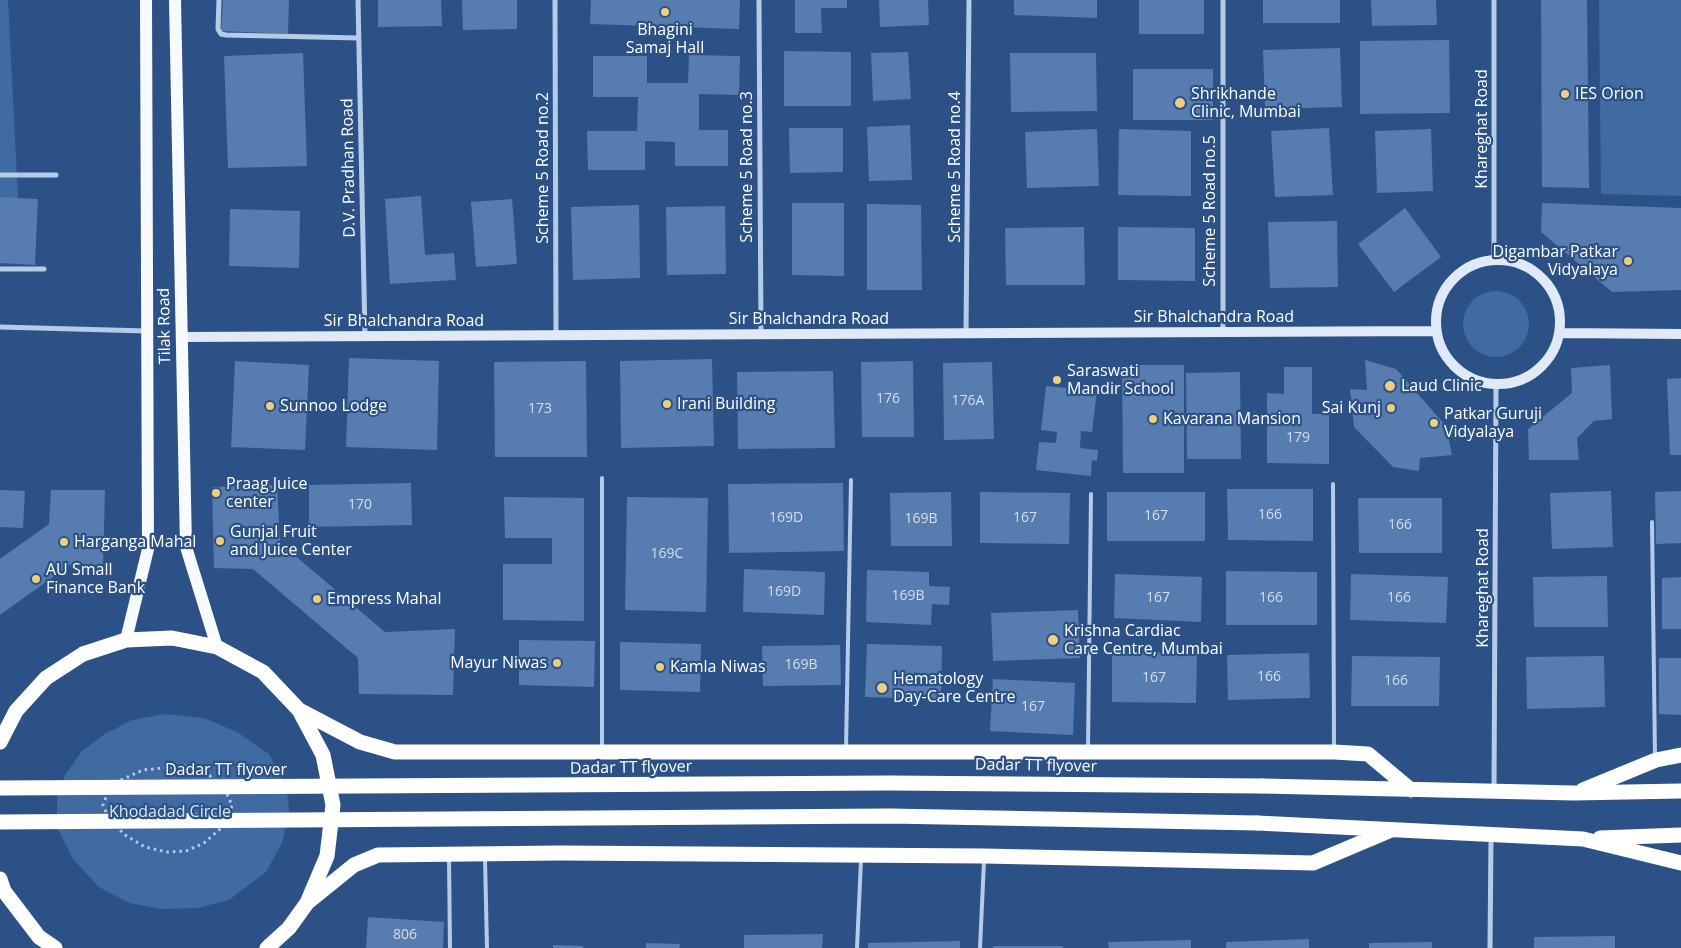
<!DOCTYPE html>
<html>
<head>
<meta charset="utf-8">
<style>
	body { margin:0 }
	canvas { display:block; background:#2b5186 }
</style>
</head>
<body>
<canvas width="1681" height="948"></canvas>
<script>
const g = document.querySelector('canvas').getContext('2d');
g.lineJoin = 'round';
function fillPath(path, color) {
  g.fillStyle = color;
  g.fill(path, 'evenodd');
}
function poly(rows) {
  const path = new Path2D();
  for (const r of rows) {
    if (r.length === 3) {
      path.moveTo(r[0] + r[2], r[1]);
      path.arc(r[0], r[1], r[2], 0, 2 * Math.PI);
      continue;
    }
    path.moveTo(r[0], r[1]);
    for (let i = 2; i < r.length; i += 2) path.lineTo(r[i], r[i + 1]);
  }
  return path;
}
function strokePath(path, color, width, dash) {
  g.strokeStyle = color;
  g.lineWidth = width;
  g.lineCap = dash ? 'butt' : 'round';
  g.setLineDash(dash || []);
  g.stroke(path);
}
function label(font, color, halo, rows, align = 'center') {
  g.font = font + ' "Open Sans",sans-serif';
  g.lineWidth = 4.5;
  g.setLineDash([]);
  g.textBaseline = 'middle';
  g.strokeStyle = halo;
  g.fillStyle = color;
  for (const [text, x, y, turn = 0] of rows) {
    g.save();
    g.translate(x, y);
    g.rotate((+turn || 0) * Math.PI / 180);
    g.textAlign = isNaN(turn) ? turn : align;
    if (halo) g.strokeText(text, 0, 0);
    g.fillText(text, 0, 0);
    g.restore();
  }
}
const green = poly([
	[0,0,8,0,19,217,0,218],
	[1599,0,1681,0,1681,196,1601,194],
	[1496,324,33],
	[165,714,204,718,237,732,269,754,283,781,288,798,289,811,282,843,266,872,229,900,197,908,162,909,129,903,99,887,73,859,57,827,57,798,65,775,82,751,105,734,132,720]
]);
const building = poly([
	[223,0,289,0,288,34,221,31],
	[378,0,441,0,442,26,378,27],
	[462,0,517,0,517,29,463,30],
	[591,0,740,0,739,29,590,24],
	[795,0,847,0,847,8,821,8,822,33,795,33],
	[879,0,928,0,929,25,880,27],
	[1014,0,1097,0,1097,18,1014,15],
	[1139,0,1204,0,1204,34,1139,34],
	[1263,0,1340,0,1340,23,1263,23],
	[1371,0,1436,0,1437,25,1372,26],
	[1541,0,1587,0,1589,188,1542,187],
	[1449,40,1450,113,1360,114,1360,41],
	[1340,48,1342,107,1265,109,1263,50],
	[784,51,851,52,851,106,784,106],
	[908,52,911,99,873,101,871,53],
	[303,53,307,166,228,168,224,56],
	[1010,53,1096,53,1097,111,1011,112],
	[689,55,740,56,739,95,699,94,699,130,728,130,728,166,675,166,675,142,645,141,645,170,588,170,587,131,637,131,638,97,593,97,593,56,647,56,647,83,688,83],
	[1133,69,1213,69,1213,120,1133,120],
	[910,125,912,180,869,181,867,127],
	[789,128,843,128,843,172,790,173],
	[1329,128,1333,195,1275,197,1271,131],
	[1097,129,1099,186,1027,188,1025,132],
	[1119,129,1191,131,1191,196,1118,195],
	[1431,129,1433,191,1377,193,1375,131],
	[421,196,425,255,454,253,456,280,390,284,385,199],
	[0,197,38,199,35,265,0,263],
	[512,199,517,264,476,267,471,202],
	[792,203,844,203,844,276,792,275],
	[1542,203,1681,208,1681,290,1612,292,1541,232],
	[867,204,921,205,922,290,867,290],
	[639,205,640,278,573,280,571,207],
	[725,206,726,274,667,275,666,207],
	[1405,208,1441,257,1394,292,1358,244],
	[230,209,300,211,299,268,229,266],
	[1337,221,1338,287,1270,288,1268,222],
	[1084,227,1085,285,1006,285,1005,228],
	[1118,227,1195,228,1195,281,1118,280],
	[349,358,439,361,437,450,346,447],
	[712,359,714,446,621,448,620,361],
	[1365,360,1396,369,1446,426,1452,455,1420,458,1419,471,1393,467,1354,427,1350,389,1367,390],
	[235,361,309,365,305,450,231,447],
	[586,361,587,457,495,457,494,362],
	[913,361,914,437,862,437,861,362],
	[992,362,994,439,944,440,943,363],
	[1122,365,1184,365,1184,473,1123,473],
	[1610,365,1612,419,1594,421,1577,438,1579,460,1529,460,1528,429,1572,393,1571,368],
	[1284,367,1312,367,1312,414,1329,414,1329,464,1267,463,1267,393,1284,394],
	[833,371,835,448,738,449,737,372],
	[1240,372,1241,459,1187,459,1186,373],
	[1681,378,1681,455,1670,455,1667,379],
	[1046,386,1097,391,1092,432,1081,431,1080,448,1098,450,1097,461,1092,460,1091,476,1036,470,1039,442,1056,443,1057,432,1041,430],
	[411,483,412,525,309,527,309,485],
	[843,483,844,551,729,553,728,484],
	[277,485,280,543,385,632,455,629,453,695,359,694,358,658,253,569,214,568,212,487],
	[1227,489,1313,489,1313,541,1228,540],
	[0,490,25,491,23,528,0,527],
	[51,490,105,490,103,566,71,564,0,615,0,559,49,524],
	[1611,491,1613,547,1552,549,1550,493],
	[1681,491,1681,543,1656,544,1655,492],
	[951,492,952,546,891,546,890,493],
	[980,492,1070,493,1069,544,980,543],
	[1107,492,1205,492,1205,541,1107,541],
	[504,497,584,498,584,621,503,620,503,564,552,564,552,538,505,538],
	[627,497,708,498,706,612,625,610],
	[1358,498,1442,498,1442,553,1359,553],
	[744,569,825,572,824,615,743,612],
	[867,570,929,572,929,586,950,587,949,605,932,604,931,625,866,622],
	[1226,571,1317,572,1317,625,1226,625],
	[1115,574,1202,577,1201,622,1114,618],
	[1351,574,1448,577,1446,623,1350,620],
	[1607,576,1608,627,1534,627,1533,577],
	[1681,577,1681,629,1662,629,1662,578],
	[1078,610,1080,658,993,661,991,613],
	[519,640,595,641,594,687,519,685],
	[620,642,701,644,700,692,620,690],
	[867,644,942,646,941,699,865,697],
	[840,645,841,685,763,686,762,646],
	[1112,652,1197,653,1196,703,1112,702],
	[1309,653,1310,698,1228,700,1227,655],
	[1352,656,1440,657,1439,706,1351,706],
	[1604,656,1605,707,1527,709,1526,657],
	[1659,658,1681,658,1681,715,1659,714],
	[993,679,1075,683,1073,735,990,731],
	[368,917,444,922,443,948,366,948],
	[823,934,822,948,744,948,744,935],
	[1615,936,1615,948,1534,948,1534,937],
	[1309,939,1309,948,1226,948,1226,942],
	[1191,940,1191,948,1109,948,1108,942],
	[960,941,960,948,868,948,868,943],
	[1432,942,1432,948,1369,948,1369,943],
	[646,943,680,944,679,948,646,948],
	[553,945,583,946,583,948,553,948],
	[993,946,1063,946,1063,948,993,948]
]);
const path = poly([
	[185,766,210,776,225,790,232,805,229,817,219,830,204,843,186,851,167,852,145,847,125,835,109,819,103,805,108,792,121,780,143,770,185,766]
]);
const lane = poly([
	[1333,484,1334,747],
	[1652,522,1655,757],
	[846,749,851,480],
	[1088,749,1091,494],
	[602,750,602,478],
	[449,858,450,948],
	[485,858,487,948],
	[857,948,861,860],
	[980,948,984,861]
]);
const street = poly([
	[219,0,218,29,221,34,226,35,358,38],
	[358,0,365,336],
	[555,0,556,335],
	[759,0,761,334],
	[1494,0,1494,259],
	[0,175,56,175],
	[0,269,44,269],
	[0,327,147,331],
	[1223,332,1223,0],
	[966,333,969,0],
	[1494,789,1496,385],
	[1490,948,1491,836]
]);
const secondary = poly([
	[1498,322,62],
	[1560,333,1681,334],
	[182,337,1436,331]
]);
const primary = poly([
	[175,0,186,547,217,647],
	[126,640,148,549,146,0]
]);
const highway = poly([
	[299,710,360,742,395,752,1334,752,1368,754,1411,790],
	[0,742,16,711,46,678,83,654,126,640,172,638,217,647,263,672,299,710,323,755,333,805,327,856,307,903,289,928,267,948],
	[1262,786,1574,793,1681,791],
	[1583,790,1656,760,1681,755],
	[1257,823,1583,839,1681,863],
	[1600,838,1681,835],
	[0,879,4,891,39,937,55,948],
	[307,903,354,865,378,855,560,853,984,856,1313,863,1391,830]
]);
const highwayBridge = poly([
	[0,788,890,783,1262,786],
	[0,822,890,816,1257,823]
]);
const markers = [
	[665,12,5,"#edcf7e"],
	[1565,94,5,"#edcf7e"],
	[1180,103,6,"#edcf7e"],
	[1628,261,5,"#edcf7e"],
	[1057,380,5,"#edcf7e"],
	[1390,386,6,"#edcf7e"],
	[667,404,5,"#edcf7e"],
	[270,406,5,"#edcf7e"],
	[1391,408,5,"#edcf7e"],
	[1153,419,5,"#edcf7e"],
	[1434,423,5,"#edcf7e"],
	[216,493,5,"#edcf7e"],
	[220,541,5,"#edcf7e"],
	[64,542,5,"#edcf7e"],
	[36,579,5,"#edcf7e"],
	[317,599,5,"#edcf7e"],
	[1053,640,6,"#edcf7e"],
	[557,663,5,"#edcf7e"],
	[660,667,5,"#edcf7e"],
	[882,688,6,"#edcf7e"]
];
const numberNames = [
	["176",888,399],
	["176A",968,401],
	["173",540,409],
	["179",1298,438],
	["170",360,505],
	["166",1270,515],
	["167",1156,516],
	["169D",786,518],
	["167",1025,518],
	["169B",921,519],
	["166",1400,525],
	["169C",667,554],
	["169D",784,592],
	["169B",908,596],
	["167",1158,598],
	["166",1271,598],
	["166",1399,598],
	["169B",801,665],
	["166",1269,677],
	["167",1154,678],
	["166",1396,681],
	["167",1033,707],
	["806",405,935]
];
const poiNames = [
	["Bhagini",665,30,"center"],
	["Samaj Hall",665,48,"center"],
	["Shrikhande",1191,94],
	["Clinic, Mumbai",1191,112],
	["IES Orion",1575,94],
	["Digambar Patkar",1618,252,"right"],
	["Vidyalaya",1618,270,"right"],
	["Saraswati",1067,371],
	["Mandir School",1067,389],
	["Laud Clinic",1401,386],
	["Irani Building",677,404],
	["Sunnoo Lodge",280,406],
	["Sai Kunj",1381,408,"right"],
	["Patkar Guruji",1444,414],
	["Vidyalaya",1444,432],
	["Kavarana Mansion",1163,419],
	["Praag Juice",226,484],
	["center",226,502],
	["Gunjal Fruit",230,532],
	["and Juice Center",230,550],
	["Harganga Mahal",74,542],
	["AU Small",46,570],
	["Finance Bank",46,588],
	["Empress Mahal",327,599],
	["Krishna Cardiac",1064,631],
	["Care Centre, Mumbai",1064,649],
	["Mayur Niwas",547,663,"right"],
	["Kamla Niwas",670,667],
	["Hematology",893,679],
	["Day-Care Centre",893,697]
];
const streetNames = [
	["Khareghat Road",1482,129,-90],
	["Scheme 5 Road no.3",747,167,-90],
	["Scheme 5 Road no.4",955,167,-90],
	["D.V. Pradhan Road",349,168,-91],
	["Scheme 5 Road no.2",543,168,-90],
	["Scheme 5 Road no.5",1210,211,-90],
	["Sir Bhalchandra Road",1214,317],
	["Sir Bhalchandra Road",809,319],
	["Sir Bhalchandra Road",404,321],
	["Tilak Road",165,326,-91],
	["Khareghat Road",1483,588,-90],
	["Dadar TT flyover",1036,766,1],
	["Dadar TT flyover",631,768,-1],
	["Dadar TT flyover",226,770]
];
const parkNames = [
	["Khodadad Circle",170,812]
];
fillPath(green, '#406aa2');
fillPath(building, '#577caf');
strokePath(path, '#b6cbe7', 3, [2.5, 4]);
strokePath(lane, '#b6cbe7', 4);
strokePath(street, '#b6cbe7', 5);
strokePath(secondary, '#dfe9f7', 10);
strokePath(primary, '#f7fafe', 12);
strokePath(highway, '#fff', 15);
strokePath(highwayBridge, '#fff', 15);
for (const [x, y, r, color] of markers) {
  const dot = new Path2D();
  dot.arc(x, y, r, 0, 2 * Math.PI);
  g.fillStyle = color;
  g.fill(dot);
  strokePath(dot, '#2b5186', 2);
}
label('14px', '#d5deeb', null, numberNames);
label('16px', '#fff', '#2b5186', poiNames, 'left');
label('16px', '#fff', '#2b5186', streetNames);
label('16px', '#d9e6f6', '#2b5186', parkNames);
</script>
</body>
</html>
